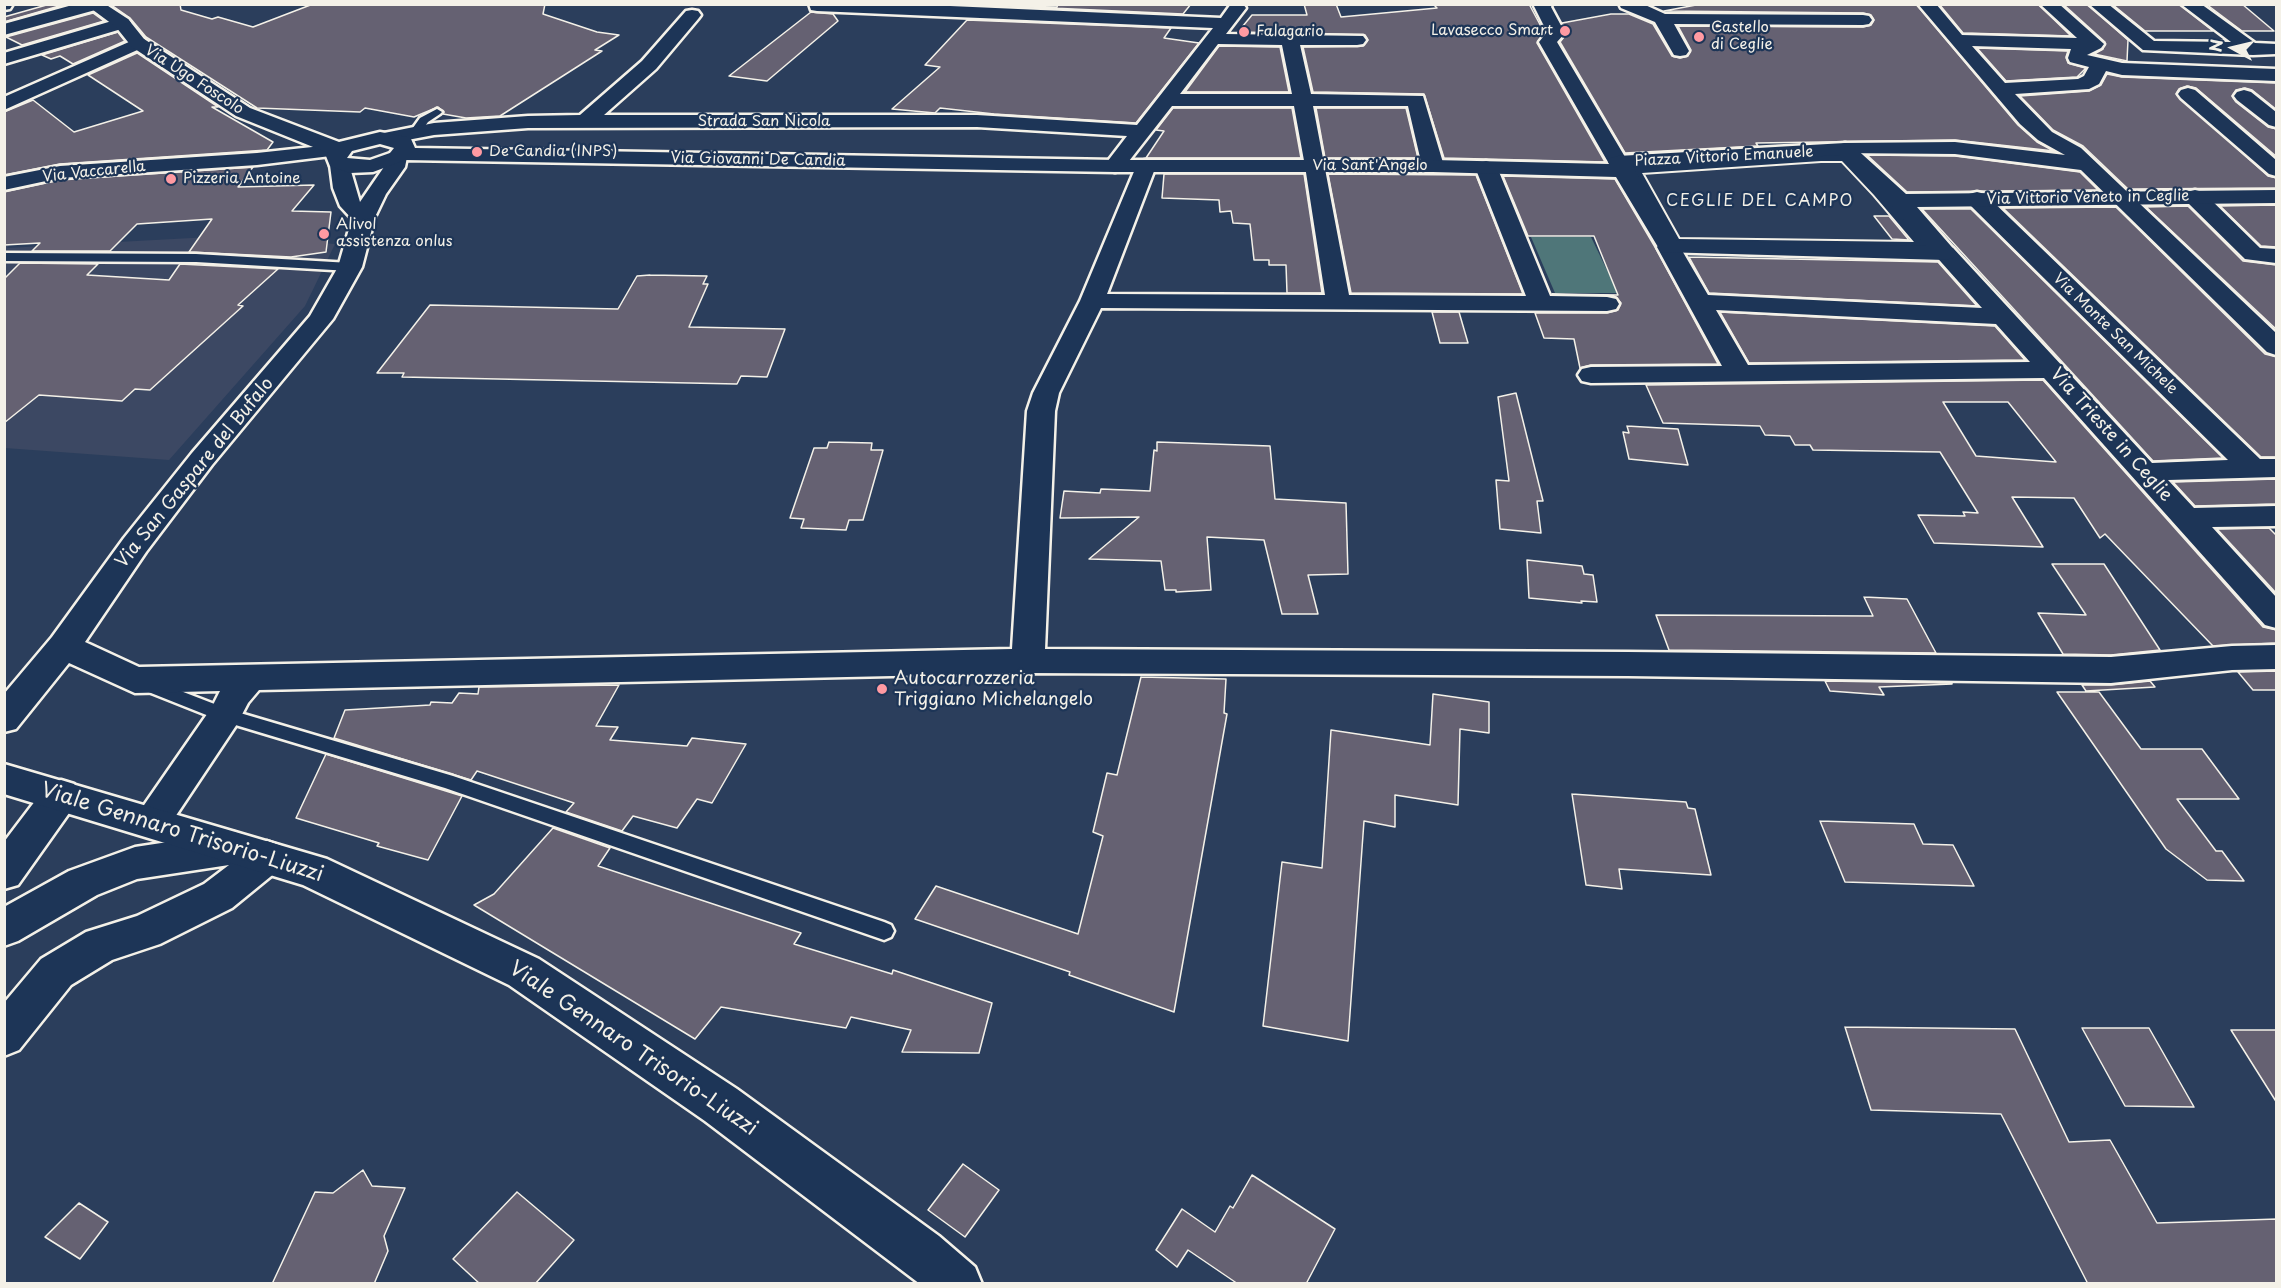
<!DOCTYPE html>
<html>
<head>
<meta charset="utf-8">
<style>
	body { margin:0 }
	#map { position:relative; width:2281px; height:1288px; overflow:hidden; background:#2b3e5c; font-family:"Playpen Sans",sans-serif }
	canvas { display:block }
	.frame { position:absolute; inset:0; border:6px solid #f4f1e8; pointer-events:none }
	.north { position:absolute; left:2203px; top:18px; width:60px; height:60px; -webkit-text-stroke:4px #1d3557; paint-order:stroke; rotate:278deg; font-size:16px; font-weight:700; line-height:24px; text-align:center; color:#f4f1e8 }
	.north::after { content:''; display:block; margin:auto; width:21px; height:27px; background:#f4f1e8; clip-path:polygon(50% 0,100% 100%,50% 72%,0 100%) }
</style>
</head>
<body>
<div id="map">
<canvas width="2281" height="1288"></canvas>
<div class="frame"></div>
<div class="north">N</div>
</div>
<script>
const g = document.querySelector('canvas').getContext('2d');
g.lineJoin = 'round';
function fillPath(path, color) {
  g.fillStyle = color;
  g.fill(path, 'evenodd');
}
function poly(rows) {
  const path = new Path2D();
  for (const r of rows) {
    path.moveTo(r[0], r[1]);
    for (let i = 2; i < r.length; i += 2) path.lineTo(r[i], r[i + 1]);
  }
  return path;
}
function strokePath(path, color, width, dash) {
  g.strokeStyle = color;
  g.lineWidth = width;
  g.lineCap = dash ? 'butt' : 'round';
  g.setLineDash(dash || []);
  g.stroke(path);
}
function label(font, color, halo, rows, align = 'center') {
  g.font = font + ' "Playpen Sans",sans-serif';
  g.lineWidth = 4.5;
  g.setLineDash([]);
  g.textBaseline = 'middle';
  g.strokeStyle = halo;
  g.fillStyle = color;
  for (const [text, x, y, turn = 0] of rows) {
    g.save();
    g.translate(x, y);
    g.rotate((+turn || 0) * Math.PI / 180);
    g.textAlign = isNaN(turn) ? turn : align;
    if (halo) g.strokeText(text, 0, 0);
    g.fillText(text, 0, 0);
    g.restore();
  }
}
const built = poly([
	[20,233,7,248,229,236,335,244,305,306,169,460,5,448,5,234]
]);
const green = poly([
	[1531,237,1591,237,1618,293,1555,293]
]);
const building = poly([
	[50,4,66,4,4,22,4,17,50,4],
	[110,4,180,4,181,10,212,19,218,17,253,27,313,4,545,4,543,14,597,32,619,35,595,50,602,51,500,116,466,118,443,114,444,112,438,107,414,117,365,108,360,112,257,108,146,37,130,18,110,4],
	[1058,4,1191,4,1183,14,1007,6,1057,7,1058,4],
	[1304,4,1336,4,1341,17,1437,8,1433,4,1529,4,1544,32,1537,43,1605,162,1444,158,1424,94,1313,92,1303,47,1363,46,1368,40,1365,35,1238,32,1252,15,1307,15,1304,4],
	[1857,4,1916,4,2018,125,2037,142,2054,151,1955,140,1756,143,1758,146,1625,153,1560,42,1567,33,1562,23,1611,14,1629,14,1653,24,1672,56,1680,58,1688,56,1691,50,1678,26,1863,27,1871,25,1874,20,1871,15,1863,13,1664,11,1696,5,1857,4],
	[1939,4,2038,4,2071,36,1963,33,1939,4],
	[2063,4,2087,4,2128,40,2127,61,2094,54,2103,49,2105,42,2063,4],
	[2112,4,2179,4,2213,31,2145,31,2112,4],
	[2206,4,2242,4,2274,31,2242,31,2206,4],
	[811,12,833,14,838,21,767,81,729,76,811,12],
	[93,13,104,21,22,45,6,37,93,13],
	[967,20,1171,28,1164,38,1199,43,1136,123,994,114,940,108,935,113,892,109,940,67,925,65,967,20],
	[118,32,125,41,73,64,60,56,51,59,42,55,118,32],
	[1219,46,1280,47,1289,92,1185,92,1219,46],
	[1977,48,2068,51,2066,57,2068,63,2086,68,2077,77,2006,81,1977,48],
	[137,53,218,107,212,107,273,142,267,150,60,164,4,175,4,112,33,100,74,132,143,111,88,75,137,53],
	[2107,74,2122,77,2277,83,2277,110,2252,90,2245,88,2236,90,2232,96,2236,102,2268,127,2277,129,2277,157,2196,88,2187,86,2179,89,2176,94,2268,176,2277,178,2277,188,2128,189,2083,146,2053,130,2020,96,2089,91,2101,85,2107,74],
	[1173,108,1292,108,1301,158,1146,158,1164,131,1156,130,1173,108],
	[1316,108,1406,108,1418,158,1325,158,1316,108],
	[1867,155,1955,156,2080,172,2098,190,1907,192,1867,155],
	[253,167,238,187,314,185,292,211,331,212,326,252,291,257,189,252,212,219,137,224,110,251,32,251,40,243,4,245,4,192,60,180,253,167],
	[1164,174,1304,174,1322,293,1287,293,1286,265,1269,265,1269,260,1254,260,1250,224,1233,223,1231,211,1220,212,1219,200,1162,198,1164,174],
	[1328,174,1476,175,1523,294,1351,293,1328,174],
	[1503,176,1615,179,1655,247,1718,364,1591,365,1580,368,1574,339,1544,338,1535,313,1607,313,1618,310,1621,303,1616,297,1607,295,1552,294,1618,295,1594,236,1528,236,1503,176],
	[2276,205,2277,247,2261,246,2220,206,2276,205],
	[2188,206,2243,261,2277,265,2277,330,2146,207,2188,206],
	[2116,207,2265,354,2277,357,2277,457,2261,457,2003,208,2116,207],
	[1922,209,1971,209,2223,458,2153,461,1922,209],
	[1874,216,1889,216,1909,240,1892,239,1874,216],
	[1689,257,1938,262,1977,306,1709,293,1689,257],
	[20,263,98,264,87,275,169,280,180,264,278,269,238,305,243,306,150,390,135,389,122,401,39,395,4,423,4,279,20,263],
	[650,275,707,276,703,284,708,284,689,327,785,329,767,377,741,376,737,384,402,377,404,373,377,373,430,305,618,309,637,276,650,275],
	[1432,312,1459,312,1468,343,1440,343,1432,312],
	[1720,312,1995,326,2025,360,1749,363,1720,312],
	[2043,380,2263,627,2277,630,2277,643,2213,646,2105,534,2100,538,2074,498,2012,497,2043,547,1934,543,1918,515,1965,516,1963,512,1978,513,1940,452,1813,450,1810,445,1795,445,1790,436,1765,435,1760,426,1663,423,1646,385,2043,380],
	[1943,402,2008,402,2056,462,1976,456,1943,402],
	[1516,393,1543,501,1537,501,1541,533,1500,529,1496,480,1509,481,1498,397,1516,393],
	[1627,426,1678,429,1688,465,1629,459,1623,432,1629,433,1627,426],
	[829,442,872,443,871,450,883,450,863,520,849,520,846,530,801,528,804,519,790,518,814,448,827,448,829,442],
	[1157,442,1270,446,1275,499,1346,503,1348,574,1308,575,1318,614,1282,614,1264,540,1207,537,1211,590,1176,592,1176,590,1165,590,1161,561,1089,559,1139,517,1060,518,1064,491,1100,493,1101,489,1150,491,1154,450,1157,451,1157,442],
	[2276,479,2277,504,2195,506,2173,482,2276,479],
	[2269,528,2277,536,2277,594,2217,529,2269,528],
	[1527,560,1582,566,1584,574,1593,575,1597,602,1581,601,1582,603,1529,598,1527,560],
	[2052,564,2104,564,2160,650,2111,655,2063,654,2038,613,2086,615,2052,564],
	[1864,597,1907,599,1936,653,1669,650,1656,615,1873,616,1864,597],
	[2277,671,2277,690,2253,690,2238,672,2277,671],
	[1141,677,1226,679,1224,713,1227,714,1174,1012,1069,975,1070,972,915,919,936,886,1078,934,1103,836,1093,832,1107,773,1117,775,1141,677],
	[1825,681,1952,683,1952,684,1879,687,1884,695,1830,691,1825,681],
	[2150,681,2155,687,2086,691,2082,685,2111,685,2150,681],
	[619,685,596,726,618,727,610,740,687,746,692,738,746,744,712,803,697,799,677,828,633,816,622,831,566,812,574,803,477,771,471,780,334,738,345,710,430,705,431,702,452,703,459,693,478,694,479,687,619,685],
	[2057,692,2099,692,2141,749,2202,749,2239,799,2177,799,2216,851,2222,851,2244,881,2207,880,2166,849,2057,692],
	[1433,694,1489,702,1489,733,1460,729,1458,805,1395,795,1395,827,1364,821,1348,1041,1263,1026,1282,862,1322,868,1331,730,1430,745,1433,694],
	[326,754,462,796,428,860,377,846,379,843,296,818,326,754],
	[1572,794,1686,802,1688,808,1695,809,1711,875,1619,869,1622,889,1586,885,1572,794],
	[1820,821,1914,824,1923,844,1953,845,1974,886,1845,882,1820,821],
	[553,828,610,848,598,866,801,933,794,944,892,974,893,970,992,1003,979,1053,902,1052,911,1030,851,1017,846,1028,721,1007,695,1039,474,905,494,894,553,828],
	[1845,1027,2015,1029,2069,1142,2110,1140,2157,1223,2277,1219,2277,1284,2088,1284,2001,1114,1871,1110,1845,1027],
	[2082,1028,2149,1028,2194,1107,2125,1106,2082,1028],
	[2231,1030,2277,1030,2277,1103,2231,1030],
	[963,1164,999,1190,965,1237,928,1210,963,1164],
	[363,1170,372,1186,405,1188,384,1236,388,1251,374,1284,272,1284,315,1192,333,1193,363,1170],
	[1252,1175,1335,1229,1306,1284,1238,1284,1188,1250,1177,1267,1156,1250,1182,1209,1215,1232,1230,1206,1233,1208,1252,1175],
	[517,1192,574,1240,535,1284,480,1284,453,1259,517,1192],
	[79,1203,108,1222,80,1259,45,1237,79,1203]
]);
const service = poly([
	[437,109,442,112,440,114,428,122,419,134,411,134,410,132,420,118,437,109],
	[4,253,196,254,350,263,356,267,350,271,196,262,4,261,4,253],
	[147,678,230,710,453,776,884,922,891,925,894,931,891,937,884,940,445,788,219,720,141,689,139,684,141,679,147,678]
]);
const pedestrian = poly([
	[1821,151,1852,153,1886,187,1934,244,1937,248,1934,252,1667,248,1623,169,1631,164,1821,151],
	[1821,161,1842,161,1874,195,1914,242,1679,239,1642,173,1821,161]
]);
const minor = poly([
	[4,4,13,4,10,9,4,10,4,4],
	[76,4,102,5,99,9,4,35,4,24,76,4],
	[809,4,905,4,1221,18,1231,4,1243,4,1246,8,1226,34,1363,36,1366,40,1363,44,1357,45,1300,45,1311,94,1423,96,1444,166,1440,170,1433,172,1426,170,1422,166,1408,106,1313,106,1349,295,1526,296,1475,167,1479,163,1486,161,1493,163,1497,167,1550,296,1607,297,1616,299,1619,304,1616,309,1607,311,1101,308,1059,393,1055,411,1045,649,1628,652,2111,657,2232,646,2276,645,2276,669,2232,670,2111,683,1628,676,1028,673,259,690,248,703,237,724,165,832,152,837,139,832,133,821,212,707,220,691,135,693,69,663,16,729,4,732,4,694,52,637,124,538,192,453,310,316,338,267,352,219,340,206,333,188,330,165,334,161,341,159,348,161,360,202,384,167,390,153,397,151,404,153,407,157,405,167,386,194,375,217,362,267,333,319,212,465,146,552,85,642,139,667,1012,649,1027,411,1033,393,1080,301,1138,162,1145,160,1152,162,1156,166,1107,294,1325,295,1305,166,1294,106,1172,106,1122,170,1115,172,1108,170,1104,166,1127,136,977,127,528,128,434,135,386,144,379,142,376,138,379,134,434,123,528,116,580,115,642,61,686,11,692,10,698,11,701,15,698,19,656,69,604,115,977,115,1137,125,1213,28,817,11,811,10,809,4],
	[1218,44,1282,45,1292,94,1180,94,1218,44],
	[1533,4,1552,4,1551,7,1565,33,1557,42,1628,162,1625,166,1618,168,1611,166,1608,162,1539,42,1547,32,1533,4],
	[1619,4,1643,4,1665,14,1863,15,1869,16,1872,20,1869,24,1863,25,1674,24,1689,51,1686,55,1680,56,1674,55,1655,22,1621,8,1619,4],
	[1918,4,1936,4,1962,35,2077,38,2040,4,2059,4,2104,44,2101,48,2087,55,2122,63,2276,69,2276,81,2122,75,2106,71,2099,84,2089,89,2015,94,2052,132,2081,148,2276,333,2276,355,2267,352,2081,170,1955,154,1838,153,1835,149,1838,145,1845,143,1955,142,2065,155,2038,140,2020,124,1918,4],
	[1972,46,2071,49,2068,58,2070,62,2089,67,2084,76,2078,79,2005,83,1972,46],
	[2089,4,2108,4,2154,41,2231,42,2181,4,2201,4,2255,43,2276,44,2276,54,2253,55,2143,50,2089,4],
	[122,18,128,19,131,23,128,27,4,64,4,53,122,18],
	[138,38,144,39,147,43,144,47,4,110,4,97,138,38],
	[2188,88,2195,90,2276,160,2276,176,2269,174,2181,98,2178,94,2181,90,2188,88],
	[2244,90,2251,92,2276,112,2276,127,2269,125,2237,100,2234,96,2237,92,2244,90],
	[340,144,347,146,350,150,347,154,257,165,60,178,4,190,4,177,60,166,257,153,340,144],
	[2195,190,2203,192,2260,248,2276,249,2276,263,2245,259,2187,202,2184,197,2187,192,2195,190],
	[1977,192,1985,194,2260,459,2276,459,2276,477,2168,480,2194,508,2276,506,2276,526,2212,527,2276,597,2276,628,2265,625,2044,378,1591,383,1582,381,1578,375,1582,369,1591,367,1722,366,1657,247,1661,242,1669,240,1677,242,1708,295,1982,308,1933,253,1937,248,1945,246,1953,248,2152,463,2228,460,1969,204,1966,199,1969,194,1977,192],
	[1716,310,1996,324,2030,362,1748,365,1716,310],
	[61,780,74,784,79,795,74,806,18,885,4,889,4,842,48,784,61,780],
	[234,832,247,837,252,846,267,841,281,846,286,857,281,868,232,908,160,944,112,960,71,985,19,1050,4,1056,4,1003,41,959,86,932,137,916,204,884,229,865,137,879,97,895,18,941,4,946,4,907,69,871,135,847,234,832]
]);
const tertiary = poly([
	[85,4,105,4,128,19,144,39,250,108,339,142,380,132,407,137,411,139,415,148,1115,160,1433,160,1609,164,1608,162,1611,158,1618,156,1845,143,1852,145,1906,194,2276,190,2276,203,1917,207,1957,253,1953,258,1945,260,1661,252,1616,177,1433,172,1115,172,405,160,373,172,350,173,330,166,326,156,328,153,236,116,132,47,116,27,85,4],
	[380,144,394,148,390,153,370,160,347,158,352,151,380,144],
	[1840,155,1892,206,1926,246,1676,240,1633,167,1840,155]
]);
const secondary = poly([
	[4,764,327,859,539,959,737,1089,939,1236,975,1267,982,1284,920,1284,705,1121,509,985,303,885,4,794,4,764]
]);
const markers = [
	[1565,31,6,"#ff9aa2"],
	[1244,32,6,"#ff9aa2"],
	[1699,37,6,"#ff9aa2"],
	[477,152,6,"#ff9aa2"],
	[171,179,6,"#ff9aa2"],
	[324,234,6,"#ff9aa2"],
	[882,689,6,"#ff9aa2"]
];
const farPoinames = [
	["Castello",1711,28],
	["di Ceglie",1711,45],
	["Lavasecco Smart",1553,31,"right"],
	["Falagario",1256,32],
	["De Candia (INPS)",489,152],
	["Pizzeria Antoine",183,179],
	["Alivol",336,225],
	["assistenza onlus",336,242]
];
const farStreetnames = [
	["Via Ugo Foscolo",194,80,33],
	["Strada San Nicola",764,122],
	["Piazza Vittorio Emanuele",1724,157,-3],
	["Via Giovanni De Candia",758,160,1],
	["Via Sant'Angelo",1370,166],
	["Via Vaccarella",94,172,-6],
	["Via Vittorio Veneto in Ceglie",2088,198,-1],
	["Via Monte San Michele",2115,334,44]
];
const farNeighbourhoodnames = [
	["CEGLIE DEL CAMPO",1760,202]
];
const streetNames = [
	["Via Trieste in Ceglie",2111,435,48],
	["Via San Gaspare del Bufalo",195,473,-51]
];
const poiNames = [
	["Autocarrozzeria",894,679],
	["Triggiano Michelangelo",894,700]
];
const nearStreetnames = [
	["Viale Gennaro Trisorio-Liuzzi",182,833,17],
	["Viale Gennaro Trisorio-Liuzzi",633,1049,34]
];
fillPath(built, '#3c4863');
fillPath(green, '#4f7679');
fillPath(building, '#656172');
strokePath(building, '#f4f1e8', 1.5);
strokePath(service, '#f4f1e8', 5);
strokePath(pedestrian, '#f4f1e8', 4);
strokePath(minor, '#f4f1e8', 5);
strokePath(tertiary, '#f4f1e8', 5);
strokePath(secondary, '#f4f1e8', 5);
fillPath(service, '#1d3557');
fillPath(pedestrian, '#1d3557');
fillPath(minor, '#1d3557');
fillPath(tertiary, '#1d3557');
fillPath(secondary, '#1d3557');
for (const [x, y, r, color] of markers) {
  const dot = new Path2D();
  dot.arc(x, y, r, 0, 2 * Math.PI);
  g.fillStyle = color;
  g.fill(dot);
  strokePath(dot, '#1d3557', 2);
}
label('15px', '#f4f1e8', '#1d3557', farPoinames, 'left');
label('15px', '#f4f1e8', '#1d3557', farStreetnames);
g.letterSpacing = '1.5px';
label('16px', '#f4f1e8', '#1d3557', farNeighbourhoodnames);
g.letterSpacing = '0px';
label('18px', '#f4f1e8', '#1d3557', streetNames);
label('18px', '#f4f1e8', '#1d3557', poiNames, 'left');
label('21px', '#f4f1e8', '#1d3557', nearStreetnames);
</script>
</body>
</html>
